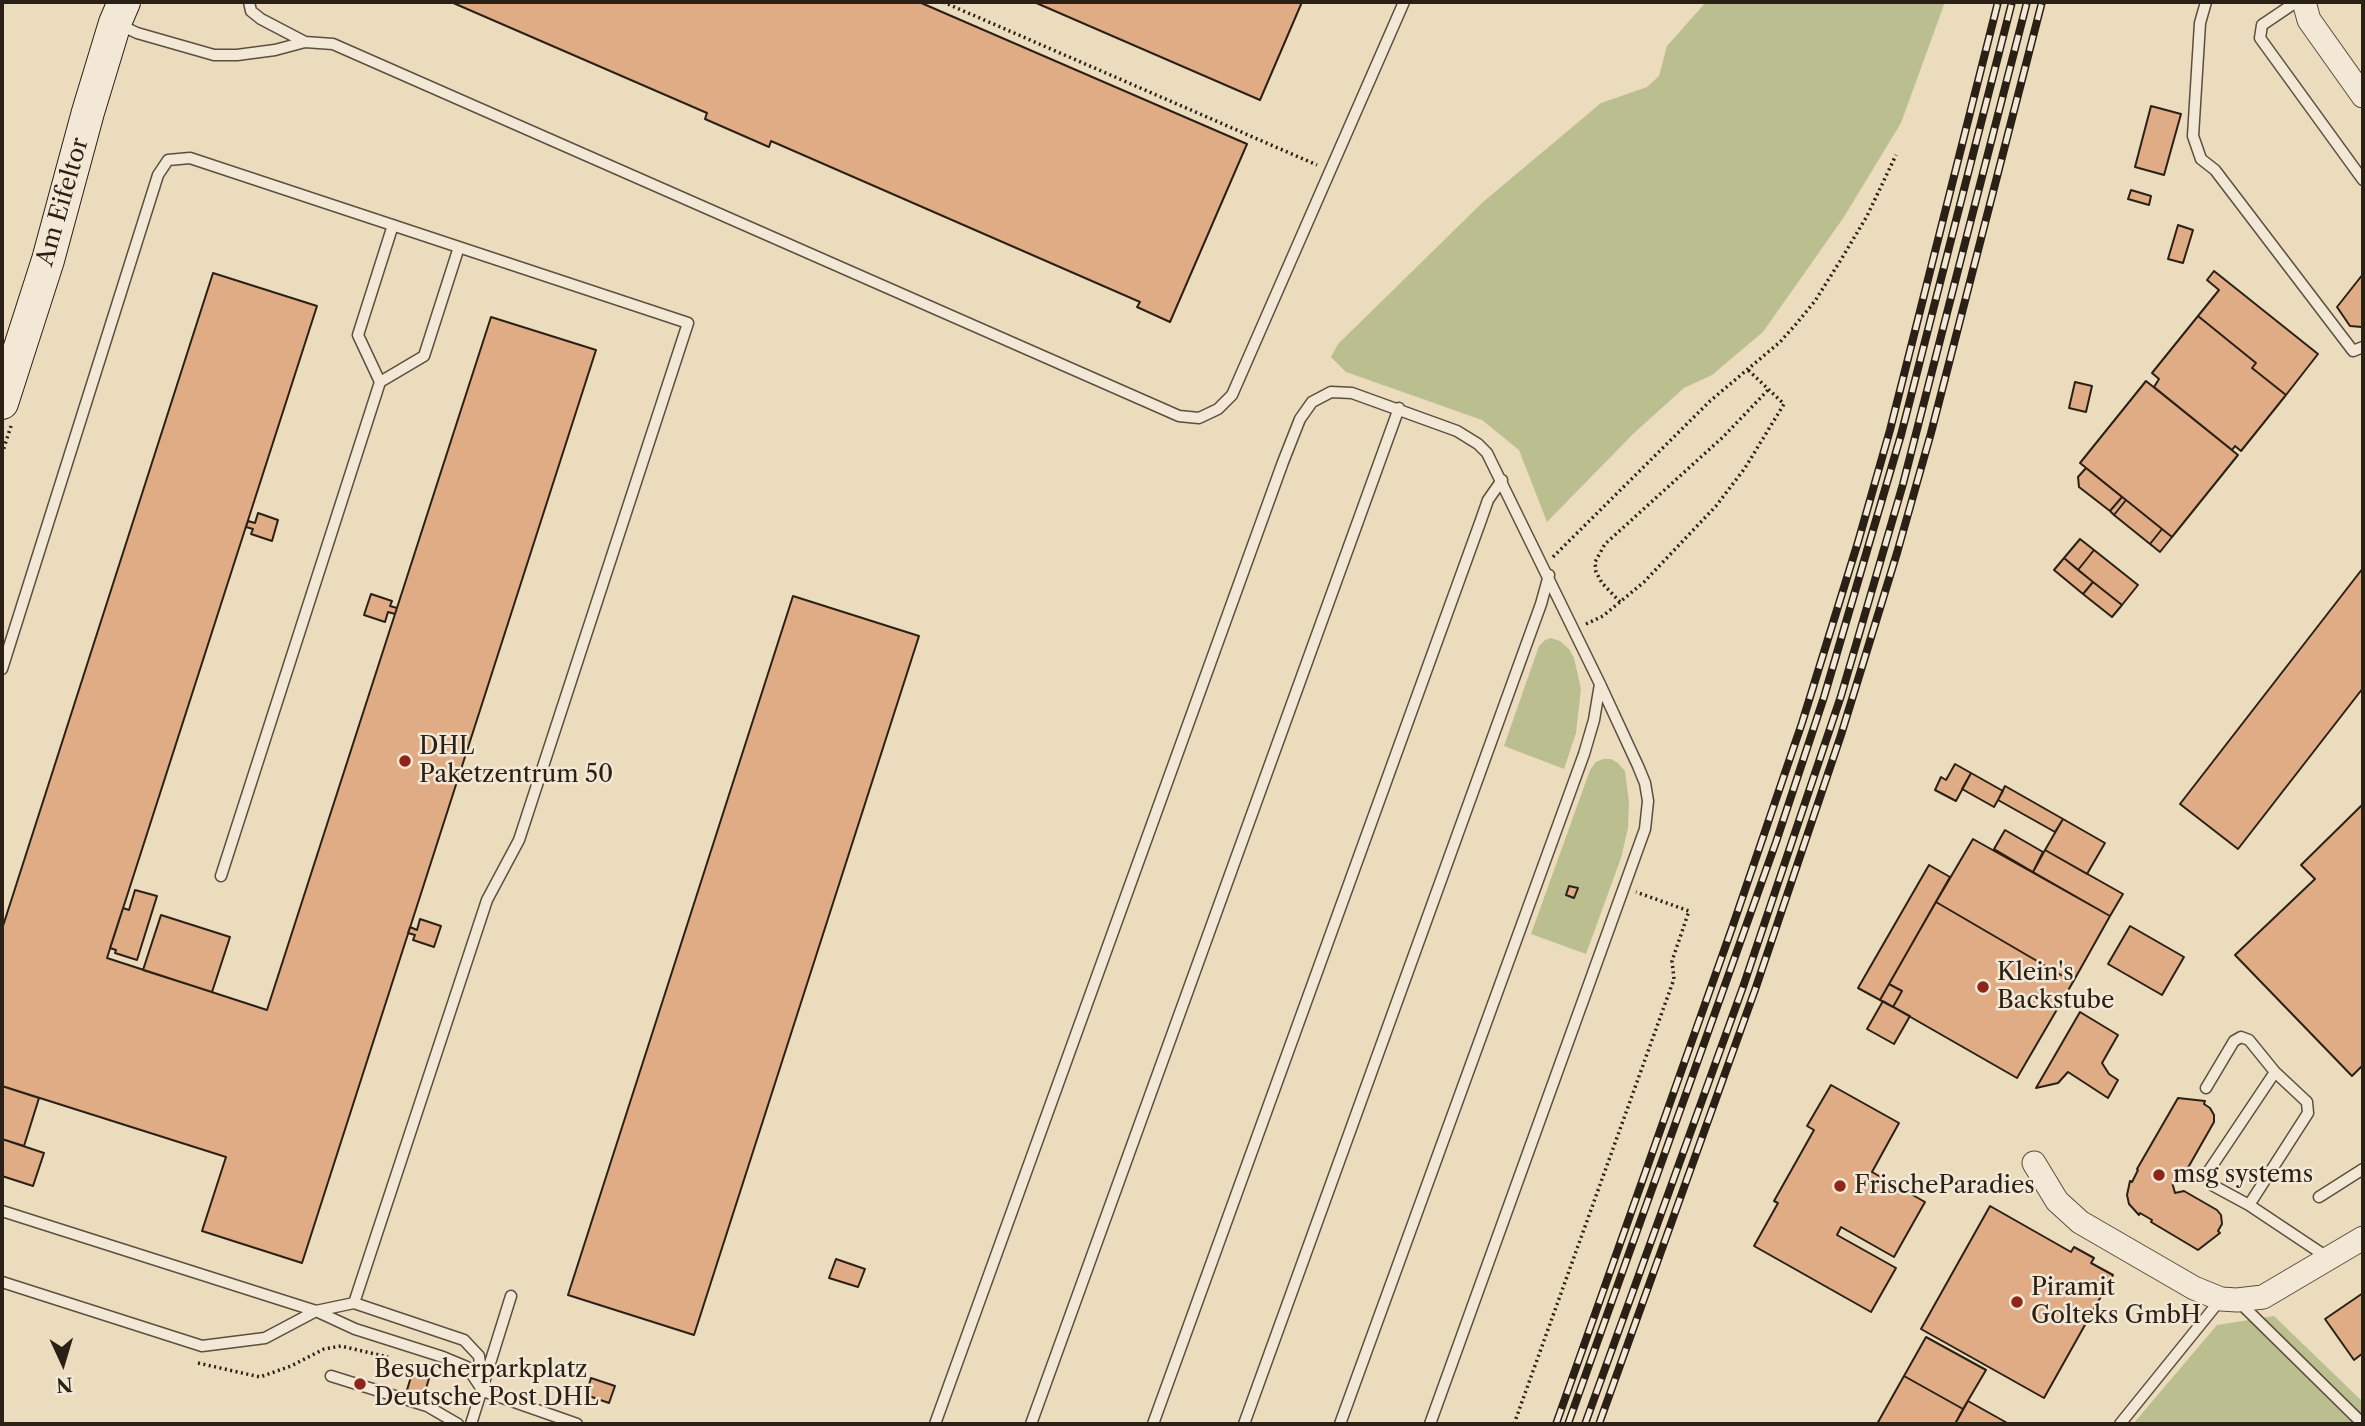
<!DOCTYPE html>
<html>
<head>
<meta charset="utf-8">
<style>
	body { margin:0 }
	#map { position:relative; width:2365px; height:1426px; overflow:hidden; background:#ebdcbe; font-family:"Libre Caslon Text",serif }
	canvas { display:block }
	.frame { position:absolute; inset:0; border:4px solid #2b2015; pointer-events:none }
	.north { position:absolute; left:28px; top:1328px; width:70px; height:70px; -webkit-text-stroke:5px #f2e8d5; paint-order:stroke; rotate:176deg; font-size:19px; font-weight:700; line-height:28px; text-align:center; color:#2b2015 }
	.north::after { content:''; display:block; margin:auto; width:24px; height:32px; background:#2b2015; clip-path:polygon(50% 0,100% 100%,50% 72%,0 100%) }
</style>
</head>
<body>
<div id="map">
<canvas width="2365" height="1426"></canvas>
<div class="frame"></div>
<div class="north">N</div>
</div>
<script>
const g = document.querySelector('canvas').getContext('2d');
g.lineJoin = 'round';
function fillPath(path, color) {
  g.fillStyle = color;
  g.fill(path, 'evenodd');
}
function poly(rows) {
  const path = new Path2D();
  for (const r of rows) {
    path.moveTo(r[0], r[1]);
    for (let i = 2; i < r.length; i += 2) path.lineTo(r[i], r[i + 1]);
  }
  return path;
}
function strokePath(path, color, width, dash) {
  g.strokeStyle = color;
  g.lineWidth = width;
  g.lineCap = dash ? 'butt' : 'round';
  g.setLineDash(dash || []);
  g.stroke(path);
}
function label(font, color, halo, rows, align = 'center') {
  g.font = font + ' "Libre Caslon Text",serif';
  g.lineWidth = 5;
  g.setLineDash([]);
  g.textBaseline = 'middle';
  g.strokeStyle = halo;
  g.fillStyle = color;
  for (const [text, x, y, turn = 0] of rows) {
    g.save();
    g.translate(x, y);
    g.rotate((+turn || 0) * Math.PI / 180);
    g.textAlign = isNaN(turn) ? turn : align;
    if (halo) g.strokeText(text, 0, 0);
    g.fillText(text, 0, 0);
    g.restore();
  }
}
const green = poly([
	[1706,2,1945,2,1901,123,1844,217,1763,332,1712,375,1684,388,1633,434,1547,522,1519,450,1482,420,1346,372,1331,357,1338,344,1483,202,1601,103,1647,87,1659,76,1667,46],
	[1551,638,1560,641,1569,649,1574,658,1581,689,1576,733,1564,769,1504,746,1539,646,1545,640],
	[1603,759,1611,759,1618,763,1625,771,1629,802,1628,828,1621,858,1586,954,1531,934,1590,770,1596,762],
	[2274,1316,2363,1402,2363,1424,2133,1424,2217,1325]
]);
const building = poly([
	[451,2,919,2,1247,144,1170,322,1137,307,1140,302,771,141,769,147,705,119,707,113,451,2],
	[1034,2,1302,2,1260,100,1034,2],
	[2151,106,2181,114,2164,175,2135,167,2151,106],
	[2131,190,2151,196,2149,205,2128,199,2131,190],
	[2178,225,2193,230,2183,263,2168,259,2178,225],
	[2214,271,2318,354,2286,395,2252,368,2256,363,2198,316,2219,290,2207,280,2214,271],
	[213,273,317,306,107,958,267,1010,491,317,596,350,302,1263,202,1231,226,1157,2,1086,2,929,213,273],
	[2363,274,2363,326,2362,327,2350,326,2337,307,2363,274],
	[2198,316,2256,363,2252,368,2286,395,2241,451,2235,446,2232,450,2154,387,2159,379,2152,373,2198,316],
	[2146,381,2238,455,2172,537,2080,463,2146,381],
	[2075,382,2092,386,2086,412,2069,408,2075,382],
	[2086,468,2122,497,2110,511,2079,487,2078,477,2086,468],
	[2122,497,2126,500,2114,515,2110,511,2122,497],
	[2126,500,2162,529,2150,544,2114,515,2126,500],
	[258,513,278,520,272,541,251,534,253,529,246,527,248,521,255,523,258,513],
	[2162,529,2172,537,2160,552,2150,544,2162,529],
	[2080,539,2094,550,2078,570,2064,558,2080,539],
	[2094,550,2138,585,2122,605,2078,570,2094,550],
	[2064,558,2093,582,2083,594,2054,570,2064,558],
	[2363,568,2363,688,2238,849,2180,804,2363,568],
	[2093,582,2122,605,2112,617,2083,594,2093,582],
	[371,594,392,601,390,606,397,608,395,614,388,612,385,622,364,615,371,594],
	[793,596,919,636,694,1335,568,1295,793,596],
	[1955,764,1971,773,1956,801,1935,790,1941,777,1946,780,1955,764],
	[1971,773,2003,791,1994,807,1962,789,1971,773],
	[2005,786,2063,819,2055,832,1998,800,2005,786],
	[2363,804,2363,1065,2352,1076,2235,955,2315,879,2301,865,2363,804],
	[2063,819,2105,843,2087,874,2045,850,2063,819],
	[2005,830,2043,852,2033,872,1994,849,2005,830],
	[1973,839,2110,916,2073,982,1936,902,1973,839],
	[2045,850,2123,894,2110,916,2033,872,2045,850],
	[1929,865,1950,877,1880,1000,1858,988,1929,865],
	[1569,886,1578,888,1574,898,1566,895,1569,886],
	[135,890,157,896,137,960,115,953,116,950,110,948,123,908,129,910,135,890],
	[1936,902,2073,982,2017,1078,1893,1007,1902,991,1889,984,1936,902],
	[161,915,230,937,212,992,143,970,161,915],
	[420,919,441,926,434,947,413,940,415,935,408,933,410,927,417,930,420,919],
	[2130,926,2184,957,2162,995,2108,964,2130,926],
	[1889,984,1902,991,1893,1007,1880,1000,1889,984],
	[1883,1001,1910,1016,1894,1044,1867,1029,1883,1001],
	[2080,1012,2118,1035,2102,1063,2109,1074,2118,1080,2108,1098,2068,1072,2058,1083,2036,1088,2080,1012],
	[1831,1085,1899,1123,1872,1172,1925,1202,1894,1257,1841,1227,1837,1235,1896,1268,1871,1312,1754,1246,1778,1203,1774,1201,1814,1130,1807,1126,1831,1085],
	[2,1086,39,1098,24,1146,2,1139,2,1086],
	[2178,1098,2205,1101,2204,1104,2210,1108,2214,1115,2214,1122,2181,1180,2172,1182,2175,1193,2184,1191,2217,1210,2221,1215,2222,1224,2218,1231,2220,1233,2198,1250,2151,1222,2152,1220,2140,1213,2139,1215,2129,1204,2127,1195,2130,1181,2132,1182,2138,1170,2137,1169,2178,1098],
	[2,1139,44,1153,33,1186,2,1176,2,1139],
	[1990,1206,2071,1252,2074,1247,2094,1258,2091,1263,2113,1275,2044,1398,1921,1329,1990,1206],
	[836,1259,865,1269,858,1287,829,1278,836,1259],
	[2363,1293,2363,1353,2354,1360,2325,1319,2363,1293],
	[1926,1337,1986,1370,1963,1409,1904,1376,1926,1337],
	[414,1367,431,1372,424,1395,407,1390,414,1367],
	[1904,1376,1963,1409,1955,1424,1877,1424,1904,1376],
	[591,1378,615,1386,609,1403,586,1395,591,1378],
	[1968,1401,2009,1424,1955,1424,1968,1401]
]);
const path = poly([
	[943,2,1317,165],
	[2,454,11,426],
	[1553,557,1710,401,1780,342,1797,323,1815,301,1842,258,1867,216,1896,155],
	[1620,602,1602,583,1596,572,1595,562,1605,544,1723,437,1768,390],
	[1586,624,1603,616,1644,582,1716,506,1745,468,1784,404,1746,368],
	[198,1363,260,1377,291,1366,324,1349,341,1346,388,1357],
	[1514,1424,1674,979,1672,961,1689,911,1636,892]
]);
const lane = poly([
	[249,2,251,11,261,19,305,42],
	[2206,2,2200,23,2193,136,2201,159,2215,170,2353,351,2363,347],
	[2296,2,2262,25,2260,38,2363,180],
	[118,24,137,33,214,55,237,55,275,50,305,42,333,44,1179,416,1199,418,1218,409,1232,395,1404,2],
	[380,382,358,335,393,225],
	[2,669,158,175,168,160,190,158,688,323,519,840,487,900,354,1303],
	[221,876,380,382,424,356,459,247],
	[2206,1088,2234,1041,2241,1037,2249,1040,2275,1072,2307,1102,2308,1113,2249,1205,2330,1259],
	[2319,1197,2363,1169],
	[2249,1205,2212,1185,2207,1178,2208,1172,2275,1072],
	[2,1211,316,1311,355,1329,443,1357,467,1367,483,1391,577,1424],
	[2,1282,202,1346,265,1338,316,1311,354,1303,464,1340,479,1356,483,1389],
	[2239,1302,2363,1424],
	[331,1376,427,1406,458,1424],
	[471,1424,511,1296],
	[935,1424,1283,462,1300,419,1312,402,1331,392,1352,393,1457,431,1478,444,1487,453,1600,684,1638,766,1645,783,1648,801,1645,829,1430,1424],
	[1031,1424,1399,408],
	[1153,1424,1481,520,1488,500,1502,480],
	[1244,1424,1541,604,1549,575],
	[1340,1424,1584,754,1594,720,1600,684],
	[2120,1424,2221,1299]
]);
const street = poly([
	[2304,2,2309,20,2363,96],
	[2034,1163,2057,1201,2080,1222,2194,1288,2221,1299,2237,1300,2263,1297,2363,1238]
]);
const secondary = poly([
	[2,403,48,260,88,112,115,23,124,2]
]);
const rail = poly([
	[1556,1424,1732,928,1802,723,1858,542,1890,430,1998,2],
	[1568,1424,1776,842,1824,697,1901,435,2012,2],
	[1585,1424,1743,987,1841,696,1903,484,2027,2],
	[1599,1424,1755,990,1841,735,1897,553,1931,433,2042,2]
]);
const markers = [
	[405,761,7,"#8f2418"],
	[1983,987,7,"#8f2418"],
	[2159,1175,7,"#8f2418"],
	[1840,1186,7,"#8f2418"],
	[2017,1302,7,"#8f2418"],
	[360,1384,7,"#8f2418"]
];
const streetNames = [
	["Am Eifeltor",63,202,-74]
];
const poiNames = [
	["DHL",419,747],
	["Paketzentrum 50",419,775],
	["Klein's",1997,973],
	["Backstube",1997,1001],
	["msg systems",2173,1175],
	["FrischeParadies",1854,1186],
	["Piramit",2031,1288],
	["Golteks GmbH",2031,1316],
	["Besucherparkplatz",374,1370],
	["Deutsche Post DHL",374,1398]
];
fillPath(green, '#bbbf8f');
fillPath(building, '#dfac86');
strokePath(building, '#2b2015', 2);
strokePath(lane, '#5b4f3f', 13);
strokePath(street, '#5b4f3f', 25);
strokePath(secondary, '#2b2015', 34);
strokePath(path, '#2b2015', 3.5, [2, 3.5]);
strokePath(lane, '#f2e8d5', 10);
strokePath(street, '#f2e8d5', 23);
strokePath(secondary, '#f2e8d5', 32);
strokePath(rail, '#2b2015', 8);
strokePath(rail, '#f2e8d5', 5, [16]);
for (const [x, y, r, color] of markers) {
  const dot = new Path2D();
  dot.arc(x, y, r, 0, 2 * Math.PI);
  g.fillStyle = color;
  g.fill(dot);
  strokePath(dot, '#f2e8d5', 2.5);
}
label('24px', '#2b2015', '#f2e8d5', streetNames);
label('24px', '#2b2015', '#f2e8d5', poiNames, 'left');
</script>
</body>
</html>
